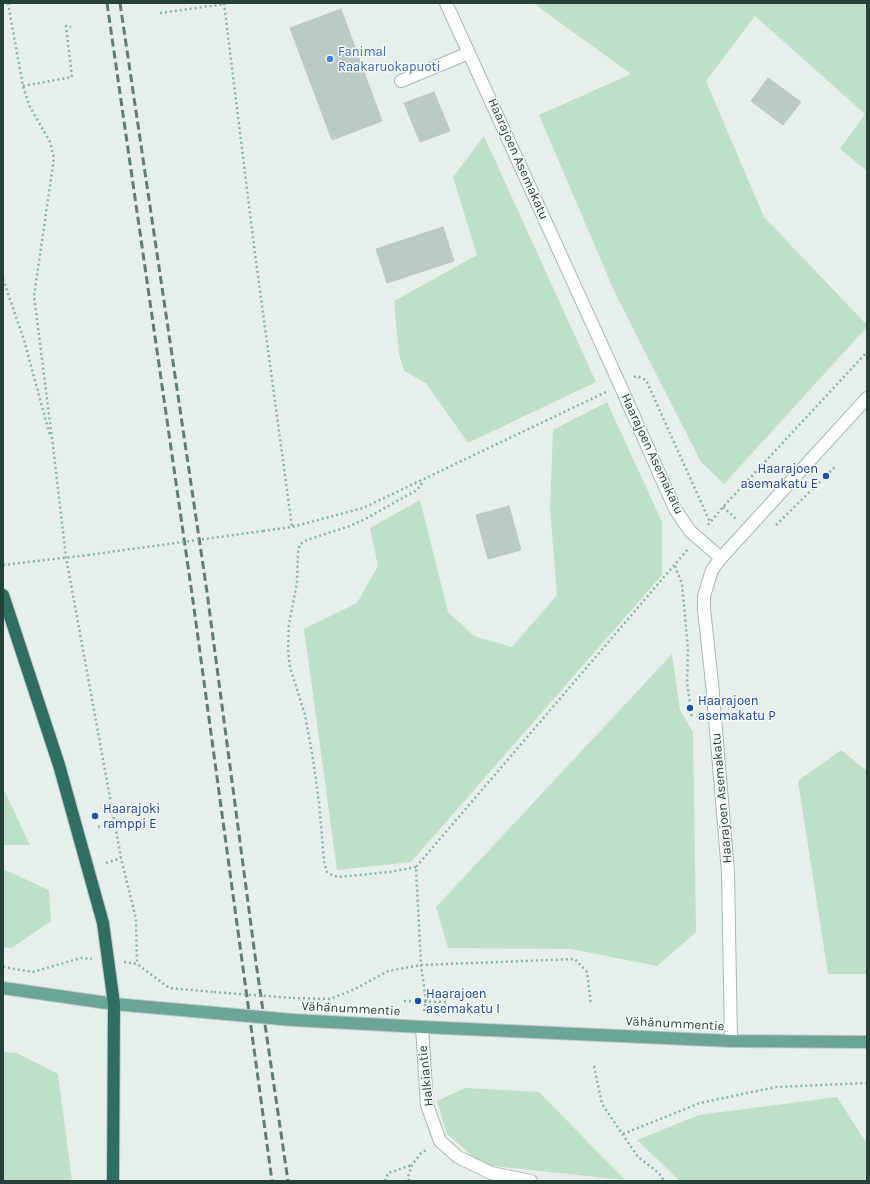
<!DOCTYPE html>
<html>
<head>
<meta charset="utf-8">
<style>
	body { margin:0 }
	#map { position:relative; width:870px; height:1184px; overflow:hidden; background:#e6efeb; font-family:Karla,sans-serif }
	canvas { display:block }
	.frame { position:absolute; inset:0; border:4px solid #24423a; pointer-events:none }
</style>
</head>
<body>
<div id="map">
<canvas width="870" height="1184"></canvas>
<div class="frame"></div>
</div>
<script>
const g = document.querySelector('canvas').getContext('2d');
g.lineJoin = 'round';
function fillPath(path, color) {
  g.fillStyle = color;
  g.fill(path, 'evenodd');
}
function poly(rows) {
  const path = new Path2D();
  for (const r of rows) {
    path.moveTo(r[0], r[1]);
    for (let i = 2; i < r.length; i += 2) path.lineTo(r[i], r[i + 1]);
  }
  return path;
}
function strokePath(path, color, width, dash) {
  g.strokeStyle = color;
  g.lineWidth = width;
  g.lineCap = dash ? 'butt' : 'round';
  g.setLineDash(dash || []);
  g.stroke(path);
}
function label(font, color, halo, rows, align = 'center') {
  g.font = font + ' Karla,sans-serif';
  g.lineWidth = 3;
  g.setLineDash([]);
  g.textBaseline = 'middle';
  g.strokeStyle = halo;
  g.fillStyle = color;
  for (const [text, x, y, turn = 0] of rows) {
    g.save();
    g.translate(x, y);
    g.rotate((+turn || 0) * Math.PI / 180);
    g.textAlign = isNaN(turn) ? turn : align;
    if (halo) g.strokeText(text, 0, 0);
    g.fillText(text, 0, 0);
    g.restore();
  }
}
const green = poly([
	[533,3,867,3,867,171,840,149,865,114,755,16,706,81,764,217,867,325,867,327,724,484,701,462,615,293,539,115,631,74],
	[484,136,596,382,468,443,426,383,404,371,399,354,394,301,477,255,453,177],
	[607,402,662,522,662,575,411,862,337,870,304,629,357,603,378,566,370,528,420,500,448,612,474,636,512,647,557,595,550,509,553,430],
	[672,654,680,710,693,732,696,932,657,966,571,949,448,948,436,907],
	[841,750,867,771,867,974,828,974,798,781],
	[3,788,30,845,3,845],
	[3,869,49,890,51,921,12,948,3,947],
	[3,1052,17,1053,58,1074,72,1181,3,1181],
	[465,1088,539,1092,625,1180,483,1165,447,1134,437,1101],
	[837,1097,867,1144,867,1181,680,1181,637,1140,699,1115]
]);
const building = poly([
	[341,9,382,121,332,140,290,28,341,9],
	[768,78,801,102,783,125,751,101,768,78],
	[434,92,450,131,420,142,404,103,434,92],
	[443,227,454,261,387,283,376,249,443,227],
	[509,506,521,550,488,559,476,515,509,506]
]);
const path = poly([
	[8,3,23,86,29,105,50,142,54,158,34,296,53,446,66,557,121,858,136,919,137,964],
	[224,3,255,254,292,527],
	[160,13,225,4],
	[23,86,72,77,66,26,71,27],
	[3,279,24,340,50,436],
	[634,377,637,376,646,380,710,522],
	[723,507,736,519],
	[708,525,723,507,867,352],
	[776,525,836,466],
	[263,531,292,527,363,508,606,392],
	[3,565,88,555],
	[675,566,682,584,688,649,687,682,692,719],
	[98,827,114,822],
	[106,863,121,858],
	[416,867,390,872,338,877,332,875,327,872,324,861,319,802,313,759,305,715,290,667,288,650,289,624,297,583,298,552,300,544,307,540,350,526,367,518,415,491,421,486,422,480],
	[124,962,137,964,169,988,214,992],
	[3,967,33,972,81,958,92,959],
	[293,998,330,999,355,989,388,971,421,965,575,959,587,972,591,1005],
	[404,1001,449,1002],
	[424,1011,426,1001,421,965,416,867,688,549],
	[594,1066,602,1104,638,1157,659,1173,664,1181],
	[623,1134,700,1103,776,1087,867,1083],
	[385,1181,388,1173,412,1165],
	[409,1181,408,1177,412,1165,421,1153,428,1149]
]);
const minor = poly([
	[446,3,620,385,675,509,690,531,721,558],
	[401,81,469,53],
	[422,1027,427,1105,440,1141,458,1157,491,1173,531,1181],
	[731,1041,728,872,712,683,704,609,704,596,712,570,721,558,867,398]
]);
const major = poly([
	[3,988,114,1004,215,1013],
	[293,1020,422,1027,731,1041,867,1042]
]);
const highway = poly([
	[3,595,59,765,103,923,114,1004,113,1181]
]);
const rail = poly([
	[107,3,193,601,272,1181],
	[120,3,207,592,256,963,288,1181]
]);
const pathBridge = poly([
	[88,555,263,531],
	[214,992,293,998]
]);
const majorBridge = poly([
	[215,1013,293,1020]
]);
const markers = [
	[330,59,4,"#3f7fe0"],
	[826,476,4,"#1a4fb4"],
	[690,708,4,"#1a4fb4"],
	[95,816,4,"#1a4fb4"],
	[418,1001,4,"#1a4fb4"]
];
const shopNames = [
	["Fanimal",338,52],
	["Raakaruokapuoti",338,67]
];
const streetNames = [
	["Haarajoen Asemakatu",518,159,66],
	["Haarajoen Asemakatu",652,454,65],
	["Haarajoen Asemakatu",722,798,-95],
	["Vähänummentie",351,1009,3],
	["Vähänummentie",675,1024,3],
	["Halkiantie",426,1076,-96]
];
const transitNames = [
	["Haarajoen",818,469,"right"],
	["asemakatu E",818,484,"right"],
	["Haarajoen",698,701],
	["asemakatu P",698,716],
	["Haarajoki",103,809],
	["ramppi E",103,824],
	["Haarajoen",426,994],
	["asemakatu I",426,1009]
];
fillPath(green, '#bfe0c8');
fillPath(building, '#bbcac4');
strokePath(building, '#b8c9c2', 1);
strokePath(minor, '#a8b8b2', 14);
strokePath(major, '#c2cac8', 14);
strokePath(highway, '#c2cac8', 14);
strokePath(path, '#86b3a5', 2.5, [2, 3]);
strokePath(minor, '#fff', 12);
strokePath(major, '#6aa596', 12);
strokePath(highway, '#2f6f62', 12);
strokePath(rail, '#5f7d75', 3, [8, 4]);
strokePath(majorBridge, '#c2cac8', 14, []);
strokePath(pathBridge, '#86b3a5', 2.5, [2, 3]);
strokePath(majorBridge, '#6aa596', 12);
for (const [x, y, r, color] of markers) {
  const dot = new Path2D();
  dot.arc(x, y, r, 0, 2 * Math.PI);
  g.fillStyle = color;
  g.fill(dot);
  strokePath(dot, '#f7fbf9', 1.5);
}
label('13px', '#366cbe', '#f7fbf9', shopNames, 'left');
label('13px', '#24423a', '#f7fbf9', streetNames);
label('13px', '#164399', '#f7fbf9', transitNames, 'left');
</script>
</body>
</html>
